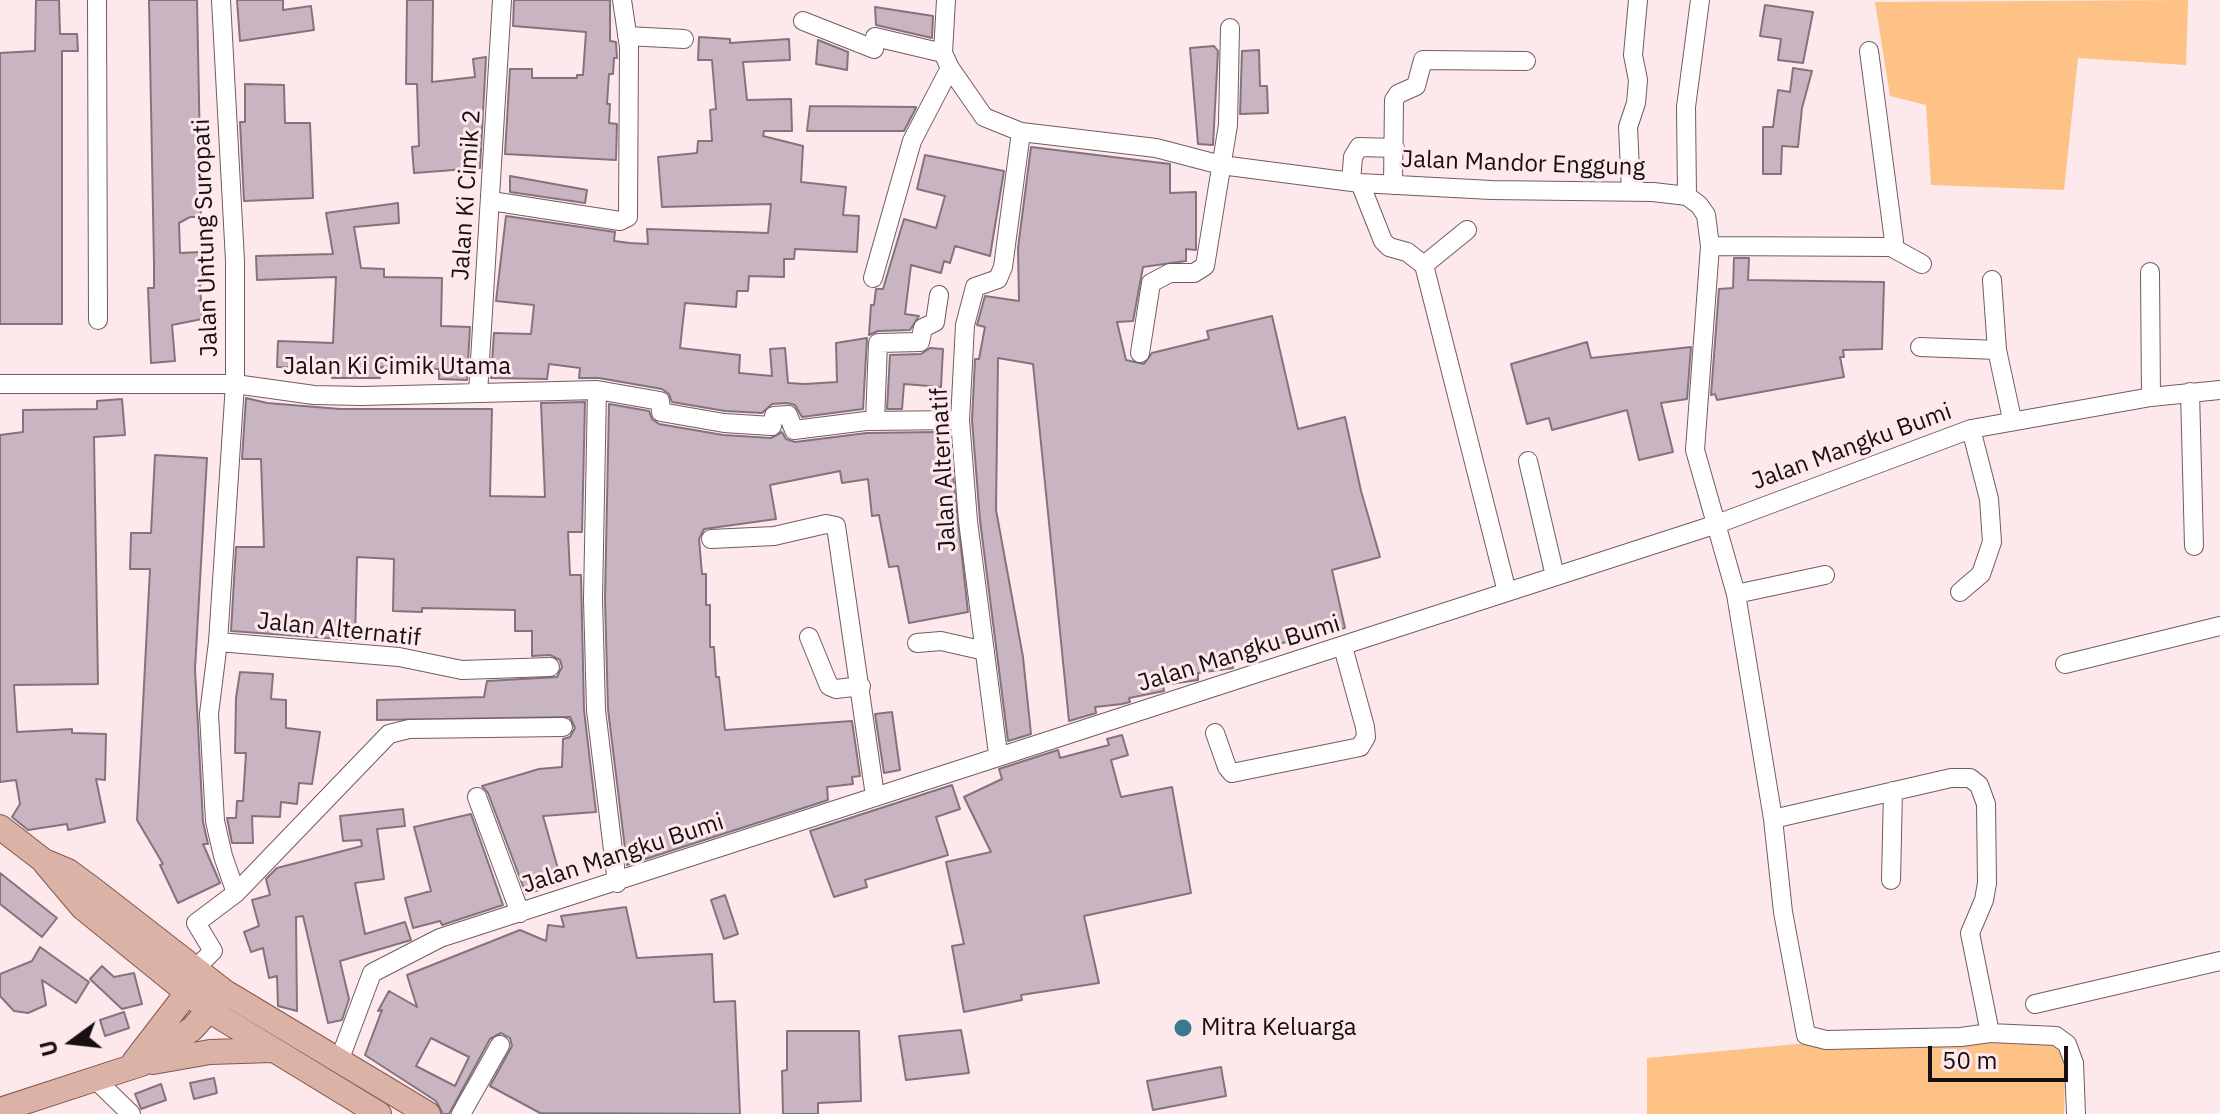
<!DOCTYPE html>
<html>
<head>
<meta charset="utf-8">
<style>
	body { margin:0 }
	#map { position:relative; width:2220px; height:1114px; overflow:hidden; background:#fde8eb; font-family:"IBM Plex Sans",sans-serif }
	canvas { display:block }
	.north { position:absolute; left:32px; top:1002px; width:80px; height:80px; -webkit-text-stroke:6px #fde8eb; paint-order:stroke; rotate:255deg; font-size:22px; font-weight:700; line-height:32px; text-align:center; color:#170f11 }
	.north::after { content:''; display:block; margin:auto; width:28px; height:36px; background:#170f11; clip-path:polygon(50% 0,100% 100%,50% 72%,0 100%) }
	.scale { position:absolute; left:1928px; top:1046px; width:140px; height:36px; box-sizing:border-box; border:4px solid #170f11; border-top:0; padding-left:10px; font-size:24px; line-height:28px; white-space:nowrap; color:#170f11; -webkit-text-stroke:6px #fde8eb; paint-order:stroke }
</style>
</head>
<body>
<div id="map">
<canvas width="2220" height="1114"></canvas>
<div class="north">U</div>
<div class="scale">50 m</div>
</div>
<script>
const g = document.querySelector('canvas').getContext('2d');
g.lineJoin = 'round';
function fillPath(path, color) {
  g.fillStyle = color;
  g.fill(path, 'evenodd');
}
function poly(rows) {
  const path = new Path2D();
  for (const r of rows) {
    path.moveTo(r[0], r[1]);
    for (let i = 2; i < r.length; i += 2) path.lineTo(r[i], r[i + 1]);
  }
  return path;
}
function strokePath(path, color, width, dash) {
  g.strokeStyle = color;
  g.lineWidth = width;
  g.lineCap = dash ? 'butt' : 'round';
  g.setLineDash(dash || []);
  g.stroke(path);
}
function label(font, color, halo, rows, align = 'center') {
  g.font = font + ' "IBM Plex Sans",sans-serif';
  g.lineWidth = 6;
  g.setLineDash([]);
  g.textBaseline = 'middle';
  g.strokeStyle = halo;
  g.fillStyle = color;
  for (const [text, x, y, turn = 0] of rows) {
    g.save();
    g.translate(x, y);
    g.rotate((+turn || 0) * Math.PI / 180);
    g.textAlign = isNaN(turn) ? turn : align;
    if (halo) g.strokeText(text, 0, 0);
    g.fillText(text, 0, 0);
    g.restore();
  }
}
const green = poly([
	[2188,0,2186,65,2078,58,2064,190,1931,185,1926,105,1890,96,1875,2],
	[1990,1026,2066,1033,2064,1114,1647,1114,1647,1058]
]);
const building = poly([
	[36,0,59,0,60,34,77,34,78,51,62,51,62,324,0,324,0,53,35,51,36,0],
	[149,0,197,0,200,149,197,149,201,217,190,217,179,223,180,253,201,252,204,283,200,284,202,319,172,325,175,361,151,363,148,288,154,288,154,264,149,0],
	[237,0,283,0,283,10,311,6,314,30,240,41,237,0],
	[407,0,433,0,432,82,475,77,473,59,486,57,480,168,414,173,412,147,419,146,417,84,406,84,407,0],
	[514,0,610,0,610,41,616,42,617,58,614,58,613,74,609,74,607,104,610,104,609,123,617,124,616,160,505,154,510,69,532,69,532,78,577,78,577,75,583,75,586,32,513,26,514,0],
	[1765,5,1813,12,1803,63,1778,60,1781,39,1760,36,1765,5],
	[875,7,933,16,932,38,876,25,875,7],
	[699,37,730,39,730,43,789,39,790,60,743,62,747,100,791,99,792,131,764,131,763,136,803,146,801,182,846,187,843,215,859,216,857,252,795,249,794,259,784,259,784,277,749,276,748,291,737,291,736,307,685,303,680,348,740,355,739,373,772,376,770,349,785,348,788,383,805,384,837,382,836,343,867,338,863,409,802,417,795,405,787,403,772,404,762,413,725,411,672,402,669,394,662,389,599,378,579,378,580,368,549,364,547,379,491,378,494,333,531,334,534,305,496,301,506,216,615,232,614,241,630,243,648,244,647,229,768,233,771,204,662,207,658,157,697,153,698,141,712,141,710,110,716,109,712,60,698,60,699,37],
	[818,40,848,52,847,70,816,64,818,40],
	[1214,46,1218,51,1213,145,1198,144,1190,48,1214,46],
	[1259,50,1260,86,1267,86,1268,113,1240,114,1242,51,1259,50],
	[1793,68,1812,71,1802,108,1798,147,1782,146,1781,174,1763,174,1763,127,1773,127,1778,90,1790,92,1793,68],
	[245,84,284,85,285,123,310,123,313,198,244,201,240,122,245,122,245,84],
	[810,106,916,107,916,108,904,131,807,131,810,106],
	[1031,147,1170,164,1170,193,1196,192,1196,250,1186,249,1186,261,1143,267,1133,321,1117,322,1126,360,1144,364,1152,353,1209,339,1207,331,1272,316,1298,429,1345,417,1361,491,1380,557,1332,570,1345,628,1274,645,1275,651,1232,659,1233,668,1198,673,1198,680,1163,685,1164,691,1129,698,1130,702,1122,704,1095,707,1096,713,1069,721,1033,364,998,358,996,510,1023,657,1031,734,1008,741,980,520,972,420,975,359,979,359,985,327,977,325,985,296,1019,301,1018,248,1031,147],
	[925,155,1004,171,990,256,955,246,950,263,944,261,941,273,911,265,905,314,919,316,910,330,878,331,869,335,871,305,874,305,876,289,883,289,904,219,936,228,945,196,917,189,925,155],
	[510,176,587,190,585,203,510,192,510,176],
	[398,203,399,223,354,227,361,268,384,269,384,277,442,278,441,326,470,327,467,380,439,379,439,369,381,367,380,378,332,378,332,368,277,367,278,341,333,343,336,277,257,280,256,256,333,254,326,213,398,203],
	[1734,258,1749,258,1748,280,1884,282,1882,349,1843,350,1844,357,1840,357,1844,377,1717,400,1715,394,1711,395,1719,289,1733,288,1734,258],
	[1587,342,1591,358,1691,347,1687,399,1661,403,1673,452,1639,460,1627,410,1552,430,1549,418,1527,424,1511,364,1587,342],
	[930,348,943,349,941,387,904,384,902,409,887,409,890,355,921,354,930,348],
	[246,398,267,403,340,409,492,409,490,496,545,497,541,403,585,402,582,532,568,532,570,575,581,575,584,710,596,812,543,816,562,883,526,894,488,793,482,786,539,769,562,767,563,739,570,737,575,728,570,717,377,720,377,700,484,697,487,681,557,677,562,667,560,660,550,655,532,656,532,631,515,631,515,610,422,608,422,612,393,611,394,559,357,557,355,640,231,631,236,547,264,547,261,459,242,459,246,398],
	[122,399,125,435,94,437,98,684,14,685,17,732,72,729,72,733,106,734,105,780,96,779,105,822,68,830,67,824,28,830,12,817,20,804,16,780,0,782,0,435,23,432,23,410,97,409,97,401,122,399],
	[609,404,649,411,652,419,659,424,723,435,771,438,782,432,786,439,795,442,867,433,937,432,938,458,951,457,968,612,909,623,898,566,889,567,879,515,872,516,868,479,842,483,840,471,770,485,776,519,704,529,699,539,702,574,706,574,706,605,710,605,710,647,714,647,716,677,719,677,725,730,852,721,860,776,852,777,853,784,827,787,828,800,627,865,608,709,605,599,609,404],
	[155,455,207,458,195,669,203,822,208,844,203,844,220,883,178,903,160,865,163,864,137,820,150,569,130,569,131,533,151,533,155,455],
	[240,672,273,674,271,699,286,700,286,728,320,732,312,784,299,783,297,804,281,802,280,817,252,816,253,843,232,843,227,818,236,818,237,801,243,801,246,753,235,753,236,698,240,672],
	[892,712,900,770,884,773,875,714,892,712],
	[1122,735,1128,755,1111,760,1121,797,1172,787,1191,893,1084,916,1099,983,1021,995,1022,1000,964,1012,952,946,964,944,946,862,991,852,964,797,1002,779,999,769,1058,750,1060,758,1109,745,1107,739,1122,735],
	[952,785,960,809,936,817,948,855,865,880,867,887,834,897,810,831,952,785],
	[403,809,405,826,377,829,384,879,355,883,365,934,405,922,411,940,340,961,349,999,342,1020,328,1023,303,916,296,917,297,1011,278,1006,277,976,269,978,263,948,251,952,244,932,259,926,252,900,270,895,266,879,277,868,362,846,361,840,343,841,340,816,403,809],
	[471,814,503,905,442,925,440,921,413,928,405,898,431,891,414,827,471,814],
	[0,873,57,918,42,937,0,904,0,873],
	[725,895,738,934,724,939,711,900,725,895],
	[626,907,637,958,712,954,714,1002,735,1001,740,1114,540,1113,490,1086,512,1046,510,1038,501,1033,490,1039,449,1114,443,1114,436,1101,365,1055,382,1010,378,1011,389,991,417,1007,407,975,520,930,546,941,548,925,564,927,561,916,626,907],
	[431,1038,469,1057,455,1086,416,1066,431,1038],
	[40,947,89,982,76,1003,42,980,46,1005,28,1013,14,1011,0,996,0,974,32,961,40,947],
	[102,966,114,977,134,973,142,1004,122,1009,90,979,102,966],
	[124,1012,129,1028,105,1036,100,1020,124,1012],
	[961,1030,969,1073,906,1080,899,1036,961,1030],
	[787,1031,859,1031,861,1101,818,1103,818,1114,783,1114,782,1071,787,1070,787,1031],
	[1221,1067,1226,1096,1153,1110,1147,1081,1221,1067],
	[214,1078,217,1093,194,1099,190,1083,214,1078],
	[161,1084,166,1100,141,1109,135,1094,161,1084]
]);
const minor = poly([
	[97,0,98,320],
	[946,0,943,53,950,68,984,117,1021,132,1156,148,1221,165,1360,183,1491,190,1653,192,1687,196,1699,205,1706,215,1710,246,1695,450,1736,594,1773,819,1783,912,1806,1035,1826,1040,1961,1037,1990,1033,2056,1036,2067,1044,2074,1063,2076,1114],
	[803,21,874,49,875,37,943,53],
	[627,36,684,39],
	[1869,51,1894,241,1891,247],
	[1351,182,1353,157,1359,147,1395,148],
	[1360,183,1383,241,1389,247,1407,252,1424,265,1507,592],
	[1393,185,1394,100,1398,94,1416,86,1423,60,1526,61],
	[1631,191,1628,127,1636,103,1638,80,1633,55,1638,0],
	[1687,196,1686,107,1700,0],
	[491,201,620,221,628,217,629,47,622,0],
	[1710,246,1891,247,1922,264],
	[1424,265,1467,230],
	[2150,272,2151,397],
	[873,278,912,141,950,68],
	[1992,280,1997,350,2012,419],
	[1920,347,1997,350],
	[1140,353,1151,283,1170,273,1194,273,1205,266,1228,125,1230,28],
	[0,384,235,384,235,261,221,0],
	[597,390,593,599,596,710,617,883],
	[2190,392,2194,546],
	[478,393,502,0],
	[875,421,878,343,920,342,923,328,935,322,939,295],
	[1528,461,1555,576],
	[711,539,774,536,826,524,836,526,875,796],
	[1960,592,1981,574,1992,542,1989,499,1971,429],
	[1736,594,1825,575],
	[809,637,829,686,836,689,861,686],
	[218,642,399,657,462,670,550,667],
	[917,643,941,641,985,651],
	[2065,664,2220,626],
	[1215,733,1227,767,1232,773,1360,747,1366,737,1365,727,1343,647],
	[998,754,968,521,960,420,965,325,975,287,998,279,1003,267,1021,132],
	[477,797,520,913],
	[1773,819,1951,778,1970,778,1979,785,1986,804,1987,883,1984,900,1970,933,1990,1033],
	[1891,880,1893,791],
	[236,893,223,856,215,821,209,714,218,642,235,384,314,395,362,396,597,390,660,401,661,412,724,423,772,426,774,416,788,415,794,430,866,421,960,420],
	[194,970,213,951,196,923,236,893,389,734,409,729,563,727],
	[2035,1004,2220,961],
	[339,1061,372,973,440,938,1717,524,1971,429,2151,397,2220,390],
	[95,1079,131,1114],
	[461,1114,500,1045]
]);
const major = poly([
	[0,827,44,861,68,871,95,891,225,992,428,1114],
	[45,863,83,908,210,1011,379,1114],
	[134,1062,197,980],
	[153,1062,210,1052,272,1050],
	[0,1110,141,1064,192,1029,218,1000]
]);
const markers = [
	[1183,1028,10,"#3b7a8e"]
];
const streetNames = [
	["Jalan Mandor Enggung",1523,164,2],
	["Jalan Ki Cimik 2",467,195,-86],
	["Jalan Untung Suropati",206,238,-92],
	["Jalan Ki Cimik Utama",397,367],
	["Jalan Mangku Bumi",1852,447,-20],
	["Jalan Alternatif",944,470,-93],
	["Jalan Alternatif",339,630,6],
	["Jalan Mangku Bumi",1239,654,-17],
	["Jalan Mangku Bumi",623,854,-18]
];
const poiNames = [
	["Mitra Keluarga",1201,1028]
];
fillPath(green, '#fec286');
fillPath(building, '#c9b5c2');
strokePath(building, '#85727f', 2);
strokePath(minor, '#725c60', 20);
strokePath(major, '#86574c', 26);
strokePath(minor, '#fff', 18);
strokePath(major, '#dab2a6', 24);
for (const [x, y, r, color] of markers) {
  const dot = new Path2D();
  dot.arc(x, y, r, 0, 2 * Math.PI);
  g.fillStyle = color;
  g.fill(dot);
  strokePath(dot, '#fde8eb', 3);
}
label('24px', '#170f11', '#fde8eb', streetNames);
label('24px', '#170f11', '#fde8eb', poiNames, 'left');
</script>
</body>
</html>
